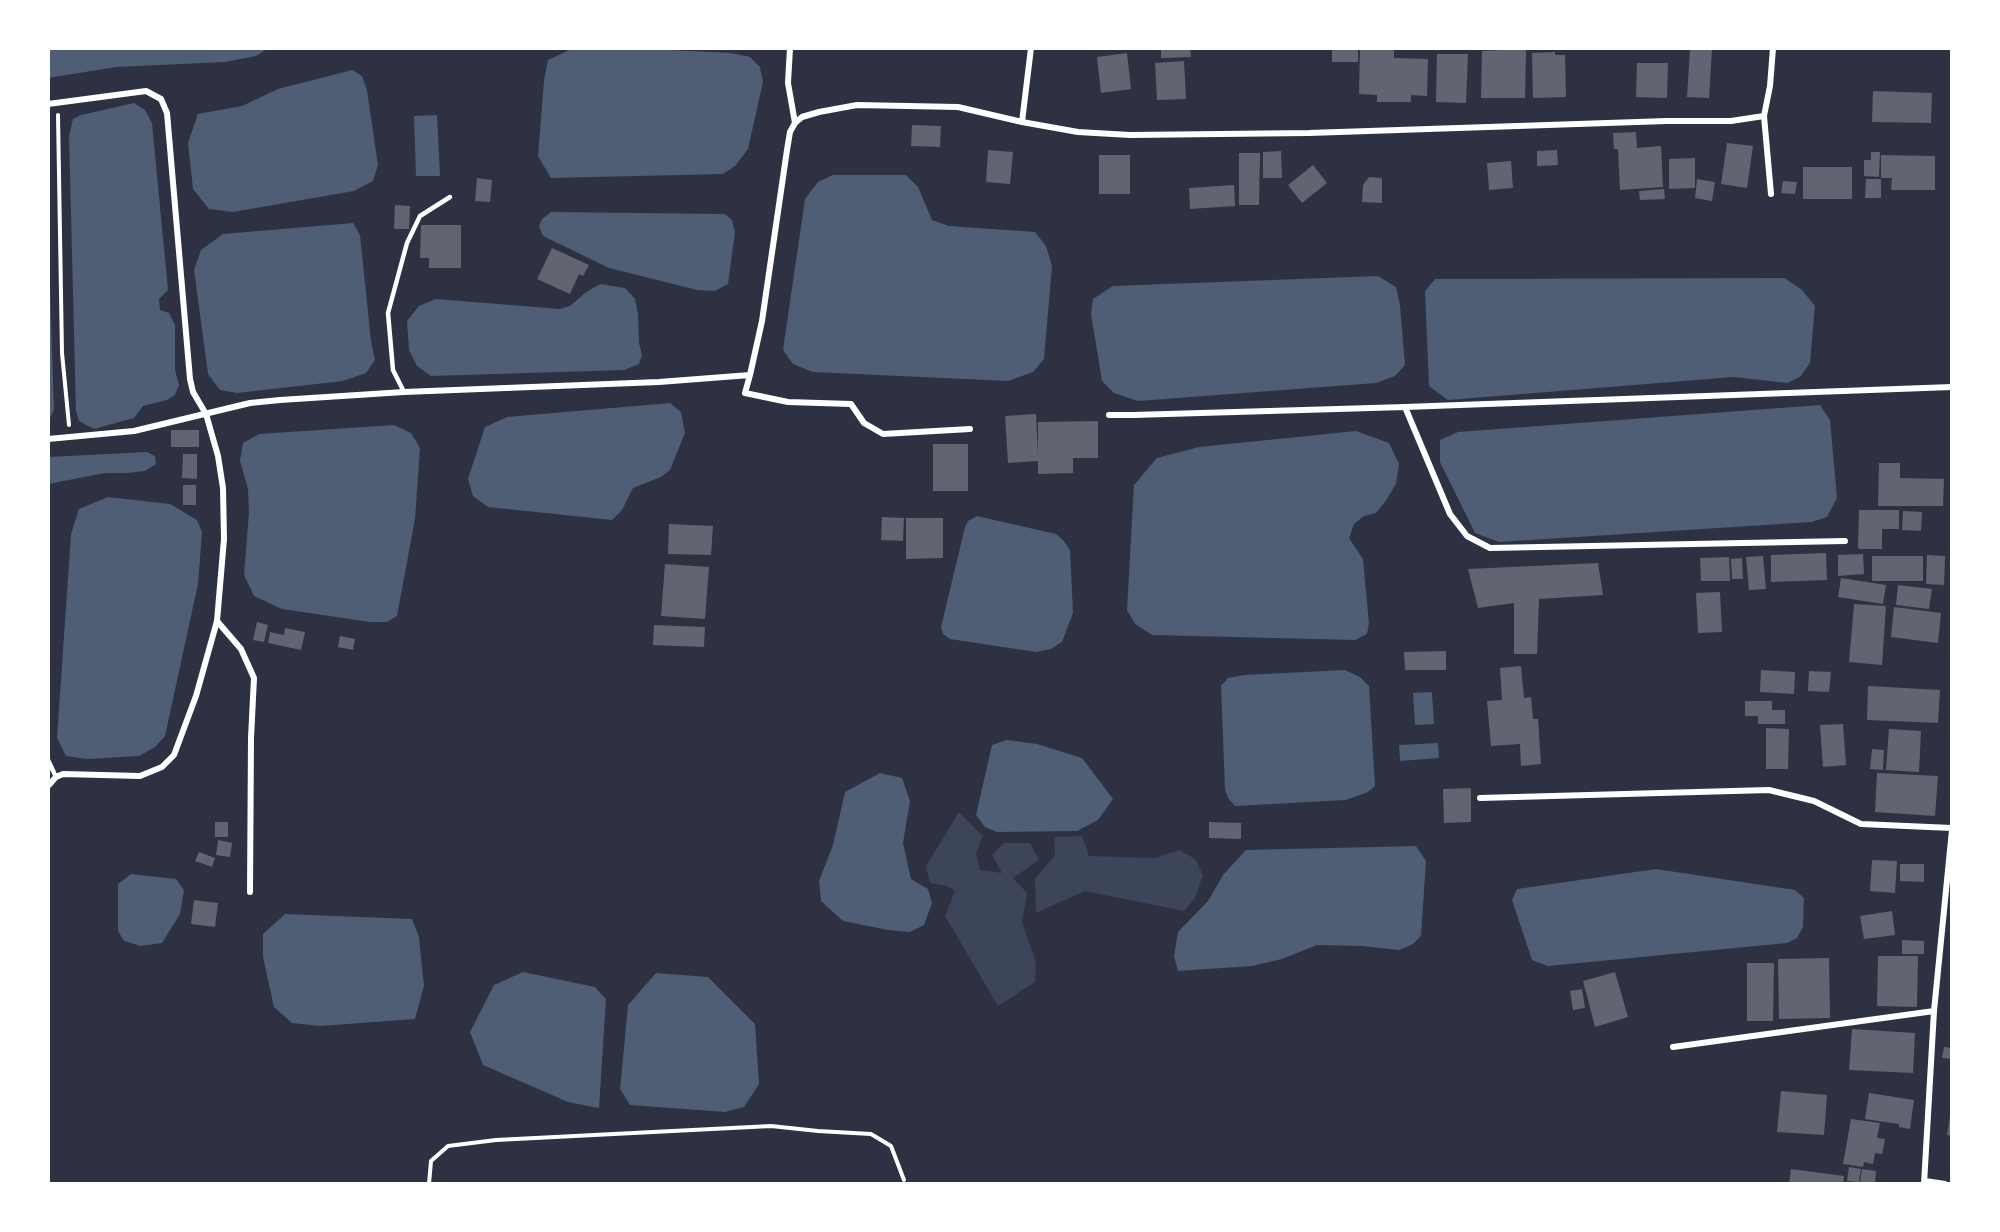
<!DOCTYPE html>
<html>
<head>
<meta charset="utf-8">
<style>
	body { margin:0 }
	#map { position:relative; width:2000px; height:1232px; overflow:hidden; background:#2d3142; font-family:Spectral,serif }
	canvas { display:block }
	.frame { position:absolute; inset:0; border:50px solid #fff; pointer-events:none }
</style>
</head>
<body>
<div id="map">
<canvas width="2000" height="1232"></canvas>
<div class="frame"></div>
</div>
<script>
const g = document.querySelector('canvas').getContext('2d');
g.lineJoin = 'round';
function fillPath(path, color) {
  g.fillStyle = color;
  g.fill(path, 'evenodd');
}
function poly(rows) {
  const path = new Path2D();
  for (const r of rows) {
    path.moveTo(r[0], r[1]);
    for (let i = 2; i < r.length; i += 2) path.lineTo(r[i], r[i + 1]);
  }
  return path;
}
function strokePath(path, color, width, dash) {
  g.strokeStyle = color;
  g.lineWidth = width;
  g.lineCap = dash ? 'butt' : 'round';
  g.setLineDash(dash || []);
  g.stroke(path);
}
const green = poly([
	[959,812,983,836,976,853,980,870,1002,873,992,855,1004,843,1030,843,1039,860,1013,878,1027,893,1022,922,1036,962,1035,982,998,1006,945,916,955,891,947,886,930,883,926,866],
	[1082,836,1089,856,1156,858,1179,850,1195,859,1203,875,1195,898,1184,911,1085,891,1036,913,1035,879,1055,855,1054,837]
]);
const water = poly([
	[48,48,268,48,256,56,225,62,116,67,48,78],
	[574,48,629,48,731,53,750,57,760,67,763,82,748,149,735,166,723,174,551,178,538,156,544,80,548,60],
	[352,70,362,76,367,90,378,165,373,181,354,191,233,212,209,209,193,189,188,143,198,114,242,106,278,89],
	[134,103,145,110,152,123,168,290,159,299,160,310,169,313,175,325,175,370,179,385,175,395,167,400,143,406,134,418,94,429,79,421,76,411,69,136,73,119,81,115],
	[437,115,440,176,416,176,414,116],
	[833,175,906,175,918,187,932,220,949,226,1035,232,1046,246,1052,266,1044,359,1033,372,1008,381,813,372,793,364,783,350,805,199,818,182],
	[551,212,725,214,732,220,735,232,728,284,715,291,697,290,609,268,543,236,539,226,542,219],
	[353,223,360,235,371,341,375,360,366,373,343,381,237,393,220,390,208,374,194,270,201,250,223,234],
	[48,224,54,410,48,422],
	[1378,276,1396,287,1400,305,1405,365,1395,376,1376,383,1138,401,1114,393,1102,381,1091,314,1093,299,1113,286],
	[1784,278,1801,289,1815,306,1810,363,1800,377,1787,383,1734,377,1448,400,1429,386,1425,291,1435,279],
	[600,284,625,288,635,299,638,314,639,343,642,355,639,364,624,370,431,376,417,366,409,350,407,321,419,306,436,299,560,309,570,306,585,293],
	[670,403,681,412,685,433,670,470,661,477,633,488,622,510,612,520,488,507,473,496,468,479,485,427,507,417],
	[1820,405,1830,420,1837,498,1827,517,1812,522,1499,542,1475,533,1440,462,1440,440,1458,432],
	[394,425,411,433,420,448,415,519,397,616,387,622,370,622,282,609,254,596,244,575,249,512,248,489,240,461,243,443,259,434],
	[1356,431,1389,443,1399,464,1396,484,1385,502,1376,513,1364,516,1354,524,1349,538,1363,559,1369,624,1367,634,1355,640,1152,635,1135,624,1127,610,1134,485,1157,458,1199,447],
	[147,452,155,456,156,464,145,471,127,473,105,473,48,484,48,457],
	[108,497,170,504,197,520,202,532,198,584,165,736,155,747,139,756,87,759,66,756,57,738,71,534,79,509],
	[977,516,1056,534,1063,540,1070,550,1073,613,1062,642,1051,649,1036,652,950,639,943,634,941,627,965,527,968,521],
	[1345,670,1360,677,1369,686,1375,786,1368,792,1346,800,1235,806,1228,798,1225,789,1221,686,1228,678,1244,675],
	[1432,692,1434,724,1415,725,1413,693],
	[1007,740,1037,744,1082,758,1113,799,1098,820,1077,831,997,832,985,827,976,815,992,745],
	[1438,743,1439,758,1400,761,1399,745],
	[880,773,902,778,910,801,903,843,911,879,928,889,932,903,924,925,910,932,888,930,843,921,821,901,819,881,833,845,845,792],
	[1416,846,1426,861,1421,936,1413,944,1399,950,1362,946,1317,945,1282,959,1252,966,1178,971,1174,956,1178,932,1208,901,1223,875,1246,850],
	[1656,869,1795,890,1804,898,1803,927,1797,938,1787,943,1548,966,1532,960,1512,900,1517,889],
	[131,874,176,879,184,890,180,914,162,943,141,946,124,941,118,931,118,884],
	[285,914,412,919,419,937,424,986,415,1019,320,1026,292,1023,274,1007,263,957,263,934],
	[523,972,595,987,606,999,599,1108,568,1102,483,1065,470,1032,494,985],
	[656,973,708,977,755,1024,759,1084,744,1107,725,1112,630,1105,620,1089,628,1005]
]);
const building = poly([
	[1161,48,1190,48,1191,57,1161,58],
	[1332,48,1358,48,1358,62,1332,62],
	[1360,48,1394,48,1394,58,1428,59,1427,96,1411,95,1411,102,1377,102,1377,95,1359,94],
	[1690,48,1712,48,1709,98,1687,97],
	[1526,49,1525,98,1481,98,1482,51],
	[1555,52,1555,55,1565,55,1566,97,1533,98,1532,53],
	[1127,53,1131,89,1101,93,1097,57],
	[1437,54,1468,54,1466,103,1436,102],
	[1184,61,1186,99,1157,100,1155,63],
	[1637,63,1668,63,1667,98,1636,97],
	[1873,91,1932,93,1931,123,1872,122],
	[912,125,941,126,940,147,911,146],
	[1636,132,1637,148,1661,146,1663,187,1620,190,1618,149,1614,149,1613,133],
	[1727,143,1753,146,1747,188,1721,184],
	[988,150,1013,152,1010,184,986,182],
	[1557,150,1558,165,1537,166,1537,151],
	[1281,151,1282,178,1263,178,1263,152],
	[1871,152,1880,152,1879,177,1864,176,1864,160,1871,160],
	[1239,153,1260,153,1259,205,1239,205],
	[1099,155,1130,155,1130,194,1099,194],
	[1881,155,1935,156,1935,190,1891,190,1892,178,1881,178],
	[1695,158,1695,188,1669,189,1669,159],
	[1511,161,1513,188,1489,190,1487,163],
	[1313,165,1327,183,1302,203,1288,185],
	[1803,167,1852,167,1852,199,1803,199],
	[1369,177,1382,178,1382,203,1362,202,1363,185],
	[477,178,492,180,490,202,475,201],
	[1697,179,1715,182,1712,201,1695,198],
	[1866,179,1881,179,1881,198,1865,198],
	[1783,181,1797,182,1795,194,1781,193],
	[1234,185,1235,206,1190,209,1189,188],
	[1664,189,1665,199,1640,200,1639,191],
	[395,205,410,206,409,229,394,229],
	[421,225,461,225,461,268,429,268,429,258,420,258],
	[552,248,589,265,583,276,579,274,570,294,537,279],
	[1036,414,1038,455,1038,422,1098,421,1098,458,1073,458,1073,473,1038,474,1038,461,1008,463,1005,416],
	[171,430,199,430,199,447,171,447],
	[933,444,968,444,968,491,933,491],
	[183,454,197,454,197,479,182,478],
	[1879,463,1900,463,1900,478,1944,479,1943,506,1878,506],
	[183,485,196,485,196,505,183,505],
	[1859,510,1899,510,1899,529,1882,529,1882,549,1858,549],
	[1903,511,1922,512,1921,531,1902,530],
	[882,517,904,518,903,541,881,540],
	[906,518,943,518,943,558,906,559],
	[669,524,713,526,711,555,668,554],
	[1826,553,1827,580,1771,582,1771,555],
	[1863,554,1864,574,1838,576,1838,555],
	[1927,555,1945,556,1944,585,1926,584],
	[1763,556,1766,589,1749,590,1746,557],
	[1872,556,1923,556,1923,581,1872,581],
	[1729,557,1730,581,1701,581,1700,558],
	[1742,558,1743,579,1732,579,1731,559],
	[1598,563,1603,595,1539,599,1537,654,1514,654,1514,603,1478,608,1468,569],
	[665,564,709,567,705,619,661,616],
	[1841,578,1886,585,1883,604,1838,597],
	[1898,585,1932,589,1929,609,1896,605],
	[1720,592,1722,632,1698,633,1696,593],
	[1854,604,1886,606,1882,665,1849,662],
	[1894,607,1941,613,1938,643,1891,637],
	[257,622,268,625,264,642,253,640],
	[654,625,705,627,704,647,653,645],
	[285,628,305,632,301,650,268,643,270,632,284,635],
	[340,636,355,639,353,650,338,647],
	[1446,651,1446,670,1405,670,1404,652],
	[1521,666,1524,698,1531,697,1533,719,1538,719,1541,764,1521,766,1520,744,1491,746,1487,701,1502,700,1500,668],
	[1761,670,1795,672,1794,694,1760,692],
	[1809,671,1831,672,1829,692,1808,691],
	[1868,686,1940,690,1938,723,1867,720],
	[1745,701,1772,701,1772,710,1785,710,1785,724,1758,724,1758,716,1745,716],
	[1843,724,1846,765,1823,767,1820,725],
	[1766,728,1789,729,1788,769,1766,769],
	[1889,729,1921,731,1919,772,1886,770],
	[1872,749,1884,750,1883,770,1870,769],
	[1877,773,1938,776,1935,816,1875,812],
	[1471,788,1471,822,1444,823,1443,789],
	[215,822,228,822,228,837,215,837],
	[1209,822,1241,823,1241,839,1209,838],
	[218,840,232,843,230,857,216,855],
	[199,852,215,858,212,867,195,861],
	[1872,860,1897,861,1895,893,1870,891],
	[1900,864,1924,864,1924,882,1900,881],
	[194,900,218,903,215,927,191,924],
	[1892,911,1895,935,1864,939,1860,916],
	[1902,940,1924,941,1924,954,1902,954],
	[1878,956,1918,956,1917,1007,1877,1006],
	[1829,958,1830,1018,1779,1019,1778,959],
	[1747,963,1774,963,1773,1021,1747,1021],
	[1615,972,1628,1017,1595,1027,1583,981],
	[1582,989,1585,1008,1573,1010,1570,991],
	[1852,1029,1915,1033,1913,1073,1849,1070],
	[1944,1047,1952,1048,1952,1059,1942,1058],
	[1781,1091,1827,1095,1824,1135,1777,1132],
	[1869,1093,1914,1100,1910,1129,1899,1127,1899,1124,1865,1119],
	[1951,1109,1952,1109,1952,1136,1947,1135],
	[1851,1119,1880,1123,1877,1138,1885,1139,1882,1154,1875,1153,1873,1164,1864,1162,1863,1167,1843,1164],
	[1849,1167,1861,1169,1859,1182,1847,1181],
	[1791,1169,1844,1176,1843,1184,1789,1184],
	[1862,1169,1876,1171,1875,1184,1860,1182]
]);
const path = poly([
	[58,115,62,353,69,425],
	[429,1184,431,1161,448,1146,496,1140,771,1126,818,1131,871,1134,891,1146,904,1180]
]);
const service = poly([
	[404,392,393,370,388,313,407,243,420,216,450,197],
	[48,760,56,777]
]);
const minor = poly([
	[790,48,788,83,795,123],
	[1031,48,1022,122,1078,132,1130,135,1309,133,1667,121,1731,121,1764,116,1770,86,1773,48],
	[48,104,146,91,161,99,167,113,190,379,193,392,206,414,218,456,223,488,224,539,217,621,196,696,174,755,162,767,140,776,63,774,56,777,48,786],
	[1764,116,1771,194],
	[750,375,745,393,788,402,851,404,864,423,883,434,970,429],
	[1405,407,1450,514,1467,536,1490,548,1845,541],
	[1109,415,1133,415,1405,407,1952,387],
	[48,439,134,431,250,403,280,400,404,392,659,382,750,375,762,321,787,150,790,132,795,123,802,117,819,112,857,105,958,107,1022,122],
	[217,621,241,649,254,678,251,738,250,892],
	[1480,798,1769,790,1814,801,1861,824,1952,828],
	[1673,1047,1934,1011],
	[1925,1181,1945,1184],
	[1924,1184,1934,1011,1952,830]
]);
fillPath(green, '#3c4559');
fillPath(water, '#4f5d75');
fillPath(building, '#626471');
strokePath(path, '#fff', 4);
strokePath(service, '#fff', 4.5);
strokePath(minor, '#fff', 6);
</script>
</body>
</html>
